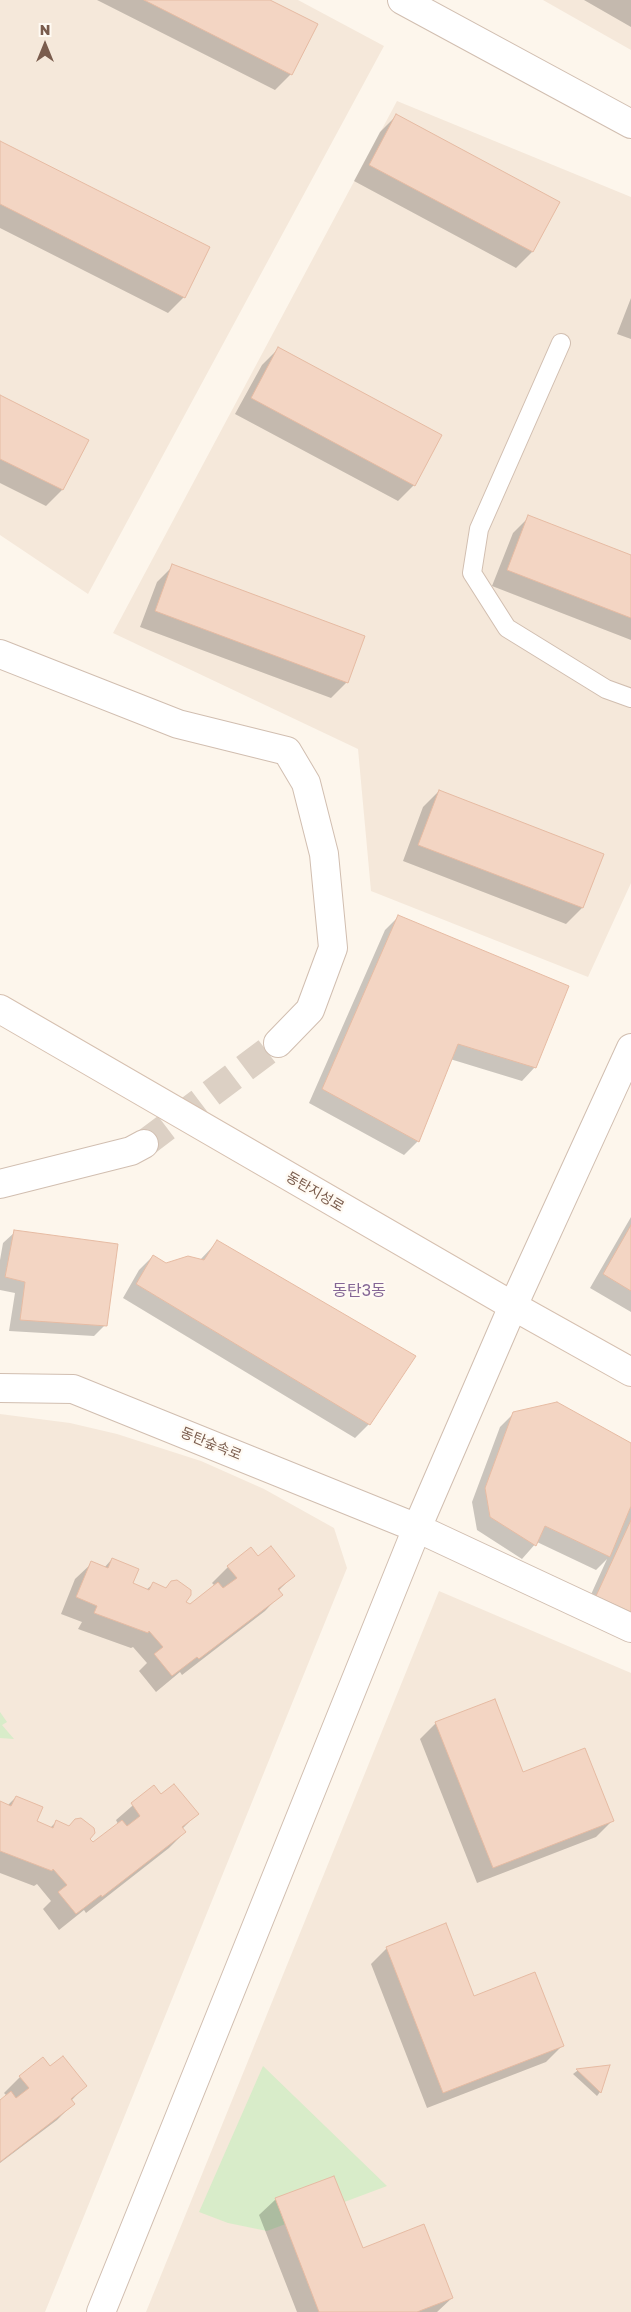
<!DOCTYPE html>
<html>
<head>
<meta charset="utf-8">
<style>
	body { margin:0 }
	#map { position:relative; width:631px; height:2312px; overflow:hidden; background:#fdf6ec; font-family:"Golos Text",sans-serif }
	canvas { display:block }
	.north { position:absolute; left:20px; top:20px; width:50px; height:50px; -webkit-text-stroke:4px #fffaf3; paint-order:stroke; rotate:0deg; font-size:14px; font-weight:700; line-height:20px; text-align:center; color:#7a5c4d }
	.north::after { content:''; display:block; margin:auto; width:18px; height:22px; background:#7a5c4d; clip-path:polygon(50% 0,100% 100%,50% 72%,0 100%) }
</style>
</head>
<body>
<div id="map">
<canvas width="631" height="2312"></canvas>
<div class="north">N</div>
</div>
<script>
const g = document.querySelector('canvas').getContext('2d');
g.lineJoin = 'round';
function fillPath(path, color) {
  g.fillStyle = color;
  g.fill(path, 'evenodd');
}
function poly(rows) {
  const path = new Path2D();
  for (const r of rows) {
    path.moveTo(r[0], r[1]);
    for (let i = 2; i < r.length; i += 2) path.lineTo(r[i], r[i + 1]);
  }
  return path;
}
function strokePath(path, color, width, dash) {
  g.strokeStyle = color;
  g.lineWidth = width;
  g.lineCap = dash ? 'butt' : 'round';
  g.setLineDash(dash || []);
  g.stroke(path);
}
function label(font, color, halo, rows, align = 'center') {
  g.font = font + ' "Golos Text","Noto Sans KR",sans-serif';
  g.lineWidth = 4.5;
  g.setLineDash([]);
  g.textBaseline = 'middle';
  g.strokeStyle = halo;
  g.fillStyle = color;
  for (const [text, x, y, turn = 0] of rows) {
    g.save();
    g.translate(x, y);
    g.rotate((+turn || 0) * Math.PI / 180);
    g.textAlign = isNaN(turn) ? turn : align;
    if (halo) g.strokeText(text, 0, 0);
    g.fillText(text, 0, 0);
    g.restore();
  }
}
const residential = poly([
	[0,0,298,0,384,46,88,594,0,535],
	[543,0,631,0,631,50],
	[397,101,631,197,631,883,588,977,371,891,358,749,113,633],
	[0,1414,70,1423,117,1434,201,1461,264,1489,334,1528,347,1568,45,2312,0,2312],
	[439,1591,631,1673,631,2312,146,2312]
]);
const green = poly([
	[0,1712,7,1722,2,1725,14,1739,0,1738],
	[263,2066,387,2186,267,2231,228,2223,199,2212]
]);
const shadow = poly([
	[97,0,267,0,291,74,275,90],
	[584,0,631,0,631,27],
	[396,116,558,202,532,252,516,268,354,181,380,132],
	[0,142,184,297,168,313,0,228],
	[631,298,631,339,617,334],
	[278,349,414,485,398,501,235,414,262,365],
	[0,397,87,441,62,490,46,506,0,483],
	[529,517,631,556,631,640,492,586,513,533],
	[173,566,347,682,331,698,140,627,157,582],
	[439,791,603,855,582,908,566,924,403,861,423,807],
	[398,917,535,1067,522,1081,450,1059,418,1141,404,1155,309,1103,385,930],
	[631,1217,631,1312,590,1288],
	[15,1232,105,1325,94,1336,9,1331,15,1293,0,1290,0,1260,3,1243],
	[217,1242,369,1424,355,1438,123,1298,139,1270,153,1256,166,1264,200,1260],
	[514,1413,631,1444,631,1502,628,1511,631,1507,631,1630,584,1610,607,1559,596,1570,537,1542,522,1559,477,1530,472,1502,500,1427],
	[258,1558,293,1576,278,1591,281,1594,265,1611,182,1675,180,1672,156,1692,139,1671,147,1663,133,1647,131,1648,78,1629,82,1622,61,1614,75,1579,92,1563,104,1568,112,1559,132,1584,146,1590,153,1584,165,1589,172,1582,185,1602,190,1606,215,1586,212,1583,228,1567],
	[436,1723,523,1773,612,1821,596,1837,477,1883,420,1739],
	[154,1787,161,1795,197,1814,182,1829,185,1832,169,1848,86,1913,84,1910,59,1930,43,1909,51,1901,37,1884,34,1886,0,1873,0,1803,7,1806,16,1797,35,1822,50,1828,56,1822,68,1827,75,1820,93,1844,118,1824,116,1820],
	[387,1948,473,1997,563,2045,546,2062,427,2108,371,1964],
	[608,2066,600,2092,597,2096,573,2074,577,2071],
	[50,2068,85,2086,71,2101,73,2104,57,2120,0,2163,0,2101,7,2096,4,2093,20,2077],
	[276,2199,452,2298,437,2312,297,2312,259,2215]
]);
const building = poly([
	[144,0,270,0,318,24,292,75,144,0],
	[396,114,560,202,533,252,369,165,396,114],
	[0,141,210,247,185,298,0,204,0,141],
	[278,347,442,435,415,486,251,398,278,347],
	[0,395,89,440,63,490,0,459,0,395],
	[528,515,631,555,631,618,507,570,528,515],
	[172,564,365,636,348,683,155,611,172,564],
	[439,790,604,854,583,908,418,845,439,790],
	[398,915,569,986,536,1068,458,1044,419,1142,322,1089,398,915],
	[631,1225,631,1291,603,1274,631,1225],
	[14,1230,118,1244,107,1326,20,1320,25,1282,5,1277,14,1230],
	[217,1240,416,1356,370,1425,136,1284,153,1255,166,1263,188,1256,204,1260,217,1240],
	[557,1402,631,1443,631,1506,610,1557,545,1526,536,1546,490,1517,485,1488,513,1412,557,1402],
	[631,1520,631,1612,596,1596,631,1520],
	[271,1546,295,1576,278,1589,283,1595,199,1659,197,1657,172,1676,154,1654,163,1647,149,1631,148,1633,94,1613,97,1606,76,1597,91,1561,108,1568,112,1558,139,1569,133,1583,149,1590,153,1582,166,1588,171,1581,177,1580,191,1590,191,1595,186,1602,190,1604,218,1582,223,1588,237,1578,227,1566,251,1547,258,1556,271,1546],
	[495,1699,523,1772,585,1748,614,1821,493,1868,435,1722,495,1699],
	[174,1784,199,1814,182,1827,186,1832,102,1897,101,1895,76,1914,58,1892,67,1885,53,1869,52,1871,0,1851,0,1801,11,1806,16,1796,43,1807,37,1821,53,1828,56,1820,69,1826,75,1819,81,1818,94,1828,95,1833,90,1839,93,1842,122,1820,127,1826,140,1816,131,1803,154,1785,161,1794,174,1784],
	[446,1923,474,1996,535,1972,564,2046,443,2093,386,1947,446,1923],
	[63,2056,87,2086,71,2099,75,2104,0,2162,0,2100,11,2091,16,2098,29,2088,19,2076,43,2057,50,2066,63,2056],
	[610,2065,601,2093,576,2069,610,2065],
	[334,2176,363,2248,424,2224,453,2298,417,2312,319,2312,275,2198,334,2176]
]);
const streetTunnel = poly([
	[144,1144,278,1043]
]);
const lane = poly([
	[561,343,479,529,472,573,507,628,606,689,631,698]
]);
const street = poly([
	[402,0,631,124],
	[0,654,178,724,287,751,306,783,324,854,333,948,310,1010,278,1043],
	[0,1184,131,1151,144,1144],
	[0,1388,73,1389,417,1528,631,1628],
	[101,2312,417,1528,513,1306,631,1048]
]);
const secondary = poly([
	[0,1009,513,1306,631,1372]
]);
const streetNames = [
	["동탄지성로",315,1192,30],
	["동탄숲속로",211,1444,22]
];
const quarterNames = [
	["동탄3동",359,1291]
];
fillPath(residential, '#f5e8da');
fillPath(green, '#d8ecc9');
fillPath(shadow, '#0003');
fillPath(building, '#f3d5c3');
strokePath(building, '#e6bba3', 1);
strokePath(streetTunnel, '#dcd0c4', 28, [28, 14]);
strokePath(lane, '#d1beb0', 20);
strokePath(street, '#d1beb0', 30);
strokePath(secondary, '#d6c0b0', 30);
strokePath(lane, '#fff', 18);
strokePath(street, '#fff', 28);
strokePath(secondary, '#fff', 28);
label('14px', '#7a5c4d', '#fffaf3', streetNames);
label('16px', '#846695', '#fffaf3', quarterNames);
</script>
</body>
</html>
